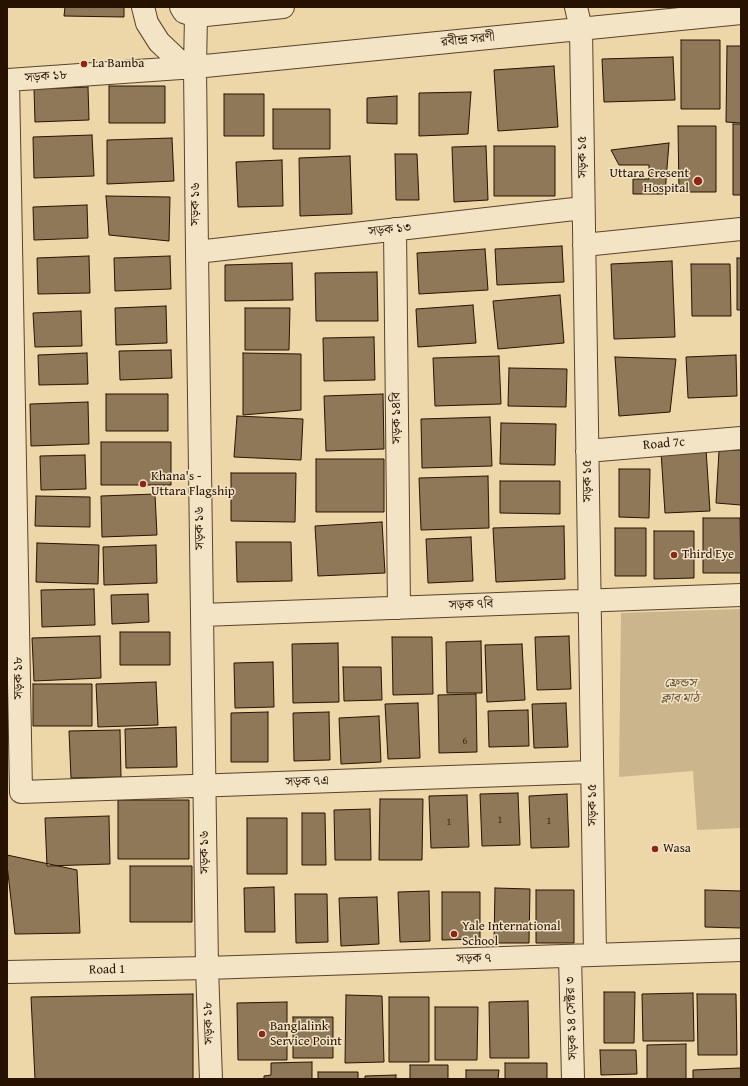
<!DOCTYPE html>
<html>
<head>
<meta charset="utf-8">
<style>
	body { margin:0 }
	#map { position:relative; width:748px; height:1086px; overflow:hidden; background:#edd6a8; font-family:"Gentium Book Plus",serif }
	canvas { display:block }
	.frame { position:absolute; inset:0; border:8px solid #271202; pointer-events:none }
</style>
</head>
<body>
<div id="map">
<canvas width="748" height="1086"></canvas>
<div class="frame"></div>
</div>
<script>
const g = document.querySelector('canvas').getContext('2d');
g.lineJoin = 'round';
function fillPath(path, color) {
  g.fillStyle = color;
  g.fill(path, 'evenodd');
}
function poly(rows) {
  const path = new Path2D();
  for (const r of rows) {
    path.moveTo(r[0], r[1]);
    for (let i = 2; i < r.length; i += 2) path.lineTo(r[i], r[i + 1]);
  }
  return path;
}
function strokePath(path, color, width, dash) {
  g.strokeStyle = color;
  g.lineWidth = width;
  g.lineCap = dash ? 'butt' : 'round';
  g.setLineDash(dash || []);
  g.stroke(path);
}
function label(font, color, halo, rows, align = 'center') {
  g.font = font + ' "Gentium Book Plus","Noto Serif Bengali",serif';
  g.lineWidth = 3;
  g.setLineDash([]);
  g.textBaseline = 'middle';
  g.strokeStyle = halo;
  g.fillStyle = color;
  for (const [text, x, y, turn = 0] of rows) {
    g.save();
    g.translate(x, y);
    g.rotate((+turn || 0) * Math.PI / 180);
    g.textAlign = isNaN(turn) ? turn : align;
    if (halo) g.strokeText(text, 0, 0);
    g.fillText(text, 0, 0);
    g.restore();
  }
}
const green = poly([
	[741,609,741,828,697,830,693,771,619,777,621,613]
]);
const building = poly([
	[65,7,124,7,124,17,64,16,65,7],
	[681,40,720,40,720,109,681,109,681,40],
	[727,46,741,46,741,123,726,122,727,46],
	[673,57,675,100,604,102,602,59,673,57],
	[554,66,558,127,498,131,494,70,554,66],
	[109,86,165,86,165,123,109,123,109,86],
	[88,87,89,120,35,122,34,89,88,87],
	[471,92,468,134,419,136,419,93,471,92],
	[224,94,264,94,264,136,224,136,224,94],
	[397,96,397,124,367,123,367,98,397,96],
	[273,109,330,109,330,149,273,149,273,109],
	[733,124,741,124,741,195,733,195,733,124],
	[678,126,716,126,716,192,679,192,678,126],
	[92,135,94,176,34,178,33,137,92,135],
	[172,138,174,181,107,184,107,140,172,138],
	[669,143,665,194,633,194,633,179,649,179,649,165,619,165,611,150,669,143],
	[486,146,488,200,454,202,452,147,486,146],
	[494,146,555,146,555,196,494,196,494,146],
	[395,154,417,154,419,200,396,200,395,154],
	[350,156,352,214,300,216,299,158,350,156],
	[282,160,283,206,238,207,236,162,282,160],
	[106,196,170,197,169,241,109,235,106,196],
	[87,205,88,238,34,240,33,207,87,205],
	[562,246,564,282,497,285,495,249,562,246],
	[485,249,488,290,419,294,417,253,485,249],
	[89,256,90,293,38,294,37,258,89,256],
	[170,256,171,289,115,291,114,258,170,256],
	[737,258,741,258,741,310,737,310,737,258],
	[672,261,675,337,614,339,611,264,672,261],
	[292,263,293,300,225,301,225,265,292,263],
	[691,264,730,264,731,316,692,316,691,264],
	[377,272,378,321,316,321,315,273,377,272],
	[560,295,564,343,498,349,493,301,560,295],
	[473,305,476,343,418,347,416,309,473,305],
	[166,306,167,343,116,345,115,308,166,306],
	[245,308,290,308,289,350,245,350,245,308],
	[81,311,82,346,35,347,33,313,81,311],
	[374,337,375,380,324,381,323,338,374,337],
	[171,350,172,378,120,380,119,351,171,350],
	[87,353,88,384,39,385,38,355,87,353],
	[243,353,301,354,301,410,243,415,243,353],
	[736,355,737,396,688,398,686,357,736,355],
	[499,356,501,404,435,406,433,358,499,356],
	[615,357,676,359,670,412,619,416,615,357],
	[509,368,567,369,566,407,508,406,509,368],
	[106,394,168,394,168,431,106,431,106,394],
	[383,394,384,449,326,451,324,396,383,394],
	[88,402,89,444,31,446,30,404,88,402],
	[237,416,303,419,301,460,234,457,237,416],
	[490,417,492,466,422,468,421,419,490,417],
	[501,423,556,424,555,465,500,464,501,423],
	[101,442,171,442,171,485,101,485,101,442],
	[706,449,710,511,665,513,661,452,706,449],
	[741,450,741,505,716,503,719,451,741,450],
	[85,455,86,489,41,490,40,456,85,455],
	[316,459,384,459,384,512,316,512,316,459],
	[619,469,650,469,649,518,619,517,619,469],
	[231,473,296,473,295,522,231,521,231,473],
	[488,476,489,528,421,530,419,478,488,476],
	[500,481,560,481,560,514,500,513,500,481],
	[155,494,157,535,102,537,101,496,155,494],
	[36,496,90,497,90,527,35,526,36,496],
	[703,518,740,518,741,573,703,573,703,518],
	[382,522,385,573,318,576,315,526,382,522],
	[564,526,565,579,496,582,493,528,564,526],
	[615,528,646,528,646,576,615,576,615,528],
	[654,531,694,531,694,578,654,579,654,531],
	[471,537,473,581,428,583,426,539,471,537],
	[236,542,291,542,292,581,237,582,236,542],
	[37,543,99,545,98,584,36,582,37,543],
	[156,545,157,583,104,585,103,547,156,545],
	[94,589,95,625,42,627,41,590,94,589],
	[148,594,149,622,112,624,111,595,148,594],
	[120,632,170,632,170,665,120,665,120,632],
	[100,636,101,678,34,681,32,638,100,636],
	[569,636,571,689,537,690,535,637,569,636],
	[392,637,432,637,433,694,393,695,392,637],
	[481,641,482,693,447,693,446,642,481,641],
	[338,643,339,702,293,703,292,644,338,643],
	[522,644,525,700,487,702,485,645,522,644],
	[273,662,274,707,235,708,234,663,273,662],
	[343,667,381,667,382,700,344,701,343,667],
	[156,682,158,725,98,727,96,684,156,682],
	[33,684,92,684,92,726,33,726,33,684],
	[476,694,477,752,439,753,438,695,476,694],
	[418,703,420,758,388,759,385,704,418,703],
	[566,703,568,747,534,748,532,704,566,703],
	[528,710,529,746,489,747,488,711,528,710],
	[268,712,268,762,231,762,231,713,268,712],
	[329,712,330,760,294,761,293,713,329,712],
	[379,716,381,762,341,764,339,718,379,716],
	[176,727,177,767,126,768,125,729,176,727],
	[120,730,121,777,71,778,69,731,120,730],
	[518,793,520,845,482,846,480,794,518,793],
	[567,794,569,847,531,848,529,796,567,794],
	[467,795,469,847,431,848,429,796,467,795],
	[380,799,423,799,422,860,379,860,380,799],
	[118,800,189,800,189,859,118,859,118,800],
	[370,809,371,860,335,860,334,810,370,809],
	[302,813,325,813,326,865,302,865,302,813],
	[109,816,110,864,47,866,45,818,109,816],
	[247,818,287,818,287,874,247,874,247,818],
	[7,855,77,870,80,933,15,934,7,865,7,855],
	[130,866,192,866,192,922,130,922,130,866],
	[274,887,275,932,245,932,244,888,274,887],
	[495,888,530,889,529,943,494,943,495,888],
	[536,890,574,890,574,943,536,943,536,890],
	[705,890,741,891,741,928,705,927,705,890],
	[429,891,430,941,400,942,398,892,429,891],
	[442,892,480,892,480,939,442,940,442,892],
	[295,894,327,894,328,942,296,943,295,894],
	[377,897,379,944,341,946,339,898,377,897],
	[604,992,635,992,634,1043,604,1043,604,992],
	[693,993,694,1041,643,1041,642,994,693,993],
	[193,994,193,1079,35,1079,31,997,193,994],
	[697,994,736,994,737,1055,698,1055,697,994],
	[346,995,382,996,384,1062,345,1063,346,995],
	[389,997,429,997,429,1062,389,1062,389,997],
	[528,1001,529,1058,490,1058,489,1002,528,1001],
	[287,1002,287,1060,238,1060,237,1003,287,1002],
	[435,1007,478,1007,477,1060,435,1060,435,1007],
	[293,1017,333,1017,333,1058,293,1058,293,1017],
	[686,1044,686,1079,647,1079,647,1045,686,1044],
	[600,1050,636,1050,637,1074,601,1075,600,1050],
	[312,1062,312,1079,264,1079,264,1076,271,1075,271,1063,312,1062],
	[505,1063,547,1063,547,1079,505,1079,505,1063],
	[410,1065,448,1065,448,1079,410,1079,410,1065],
	[741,1068,741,1079,693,1079,693,1070,741,1068],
	[466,1070,499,1070,498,1079,466,1079,466,1070],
	[318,1072,358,1072,358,1079,318,1079,318,1072],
	[396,1075,396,1079,365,1079,365,1076,396,1075]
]);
const minor = poly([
	[143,7,147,23,159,42,178,60,195,67],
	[181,7,184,12,196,16,283,7],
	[576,7,581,29,595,955],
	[196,16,195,67,197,252,202,615,207,968,211,1079],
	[395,229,399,608],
	[584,245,741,229],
	[197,252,583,208],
	[587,451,741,438],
	[202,615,741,595],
	[592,772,21,792,8,80,195,67,741,13],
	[570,956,573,1079],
	[7,972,207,968,741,950]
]);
const markers = [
	[84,64,4,"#8f2418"],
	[698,181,5,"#8f2418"],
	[143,484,4,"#8f2418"],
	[674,555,4,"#8f2418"],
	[655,849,4,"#8f2418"],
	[454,934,4,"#8f2418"],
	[262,1034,4,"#8f2418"]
];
const numberNames = [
	["6",465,741],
	["1",500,820],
	["1",549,821],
	["1",449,822]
];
const streetNames = [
	["রবীন্দ্র সরণী",468,40,-6],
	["সড়ক ১৮",46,77,-4],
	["সড়ক ১৫",583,157,-91],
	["সড়ক ১৬",196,204,-90],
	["সড়ক ১৩",390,230,-6],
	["সড়ক ১৪বি",397,418,-91],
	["Road 7c",664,444,-5],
	["সড়ক ১৫",588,481,-91],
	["সড়ক ১৬",200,528,-91],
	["সড়ক ৭বি",471,605,-2],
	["সড়ক ১৮",19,678,-91],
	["সড়ক ৭এ",307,782,-2],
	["সড়ক ১৫",593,805,-91],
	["সড়ক ১৬",205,852,-91],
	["সড়ক ৭",474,959,-2],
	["Road 1",107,970,-1],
	["সড়ক ১৪ সেক্টর ৩",572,1018,-92],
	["সড়ক ১৮",209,1023,-92]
];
const poiNames = [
	["La Bamba",92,64],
	["Uttara Cresent",689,174,"right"],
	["Hospital",689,189,"right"],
	["Khana's -",151,477],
	["Uttara Flagship",151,492],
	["Third Eye",682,555],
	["Wasa",663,849],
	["Yale International",462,927],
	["School",462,942],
	["Banglalink",270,1027],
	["Service Point",270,1042]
];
const parkNames = [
	["ফ্রেন্ডস",680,684],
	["ক্লাব মাঠ",680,699]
];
fillPath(green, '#cbb58c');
fillPath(building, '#8e7858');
strokePath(building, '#271202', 1);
strokePath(minor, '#58432c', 24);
strokePath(minor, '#f3e4c6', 22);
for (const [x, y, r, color] of markers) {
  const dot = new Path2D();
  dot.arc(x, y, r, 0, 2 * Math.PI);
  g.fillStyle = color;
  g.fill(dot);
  strokePath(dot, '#f3e4c6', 1.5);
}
label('11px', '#412c18', null, numberNames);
label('13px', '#271202', '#f3e4c6', streetNames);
label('13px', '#271202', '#f3e4c6', poiNames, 'left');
label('italic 13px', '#604b32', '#f3e4c6', parkNames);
</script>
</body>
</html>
